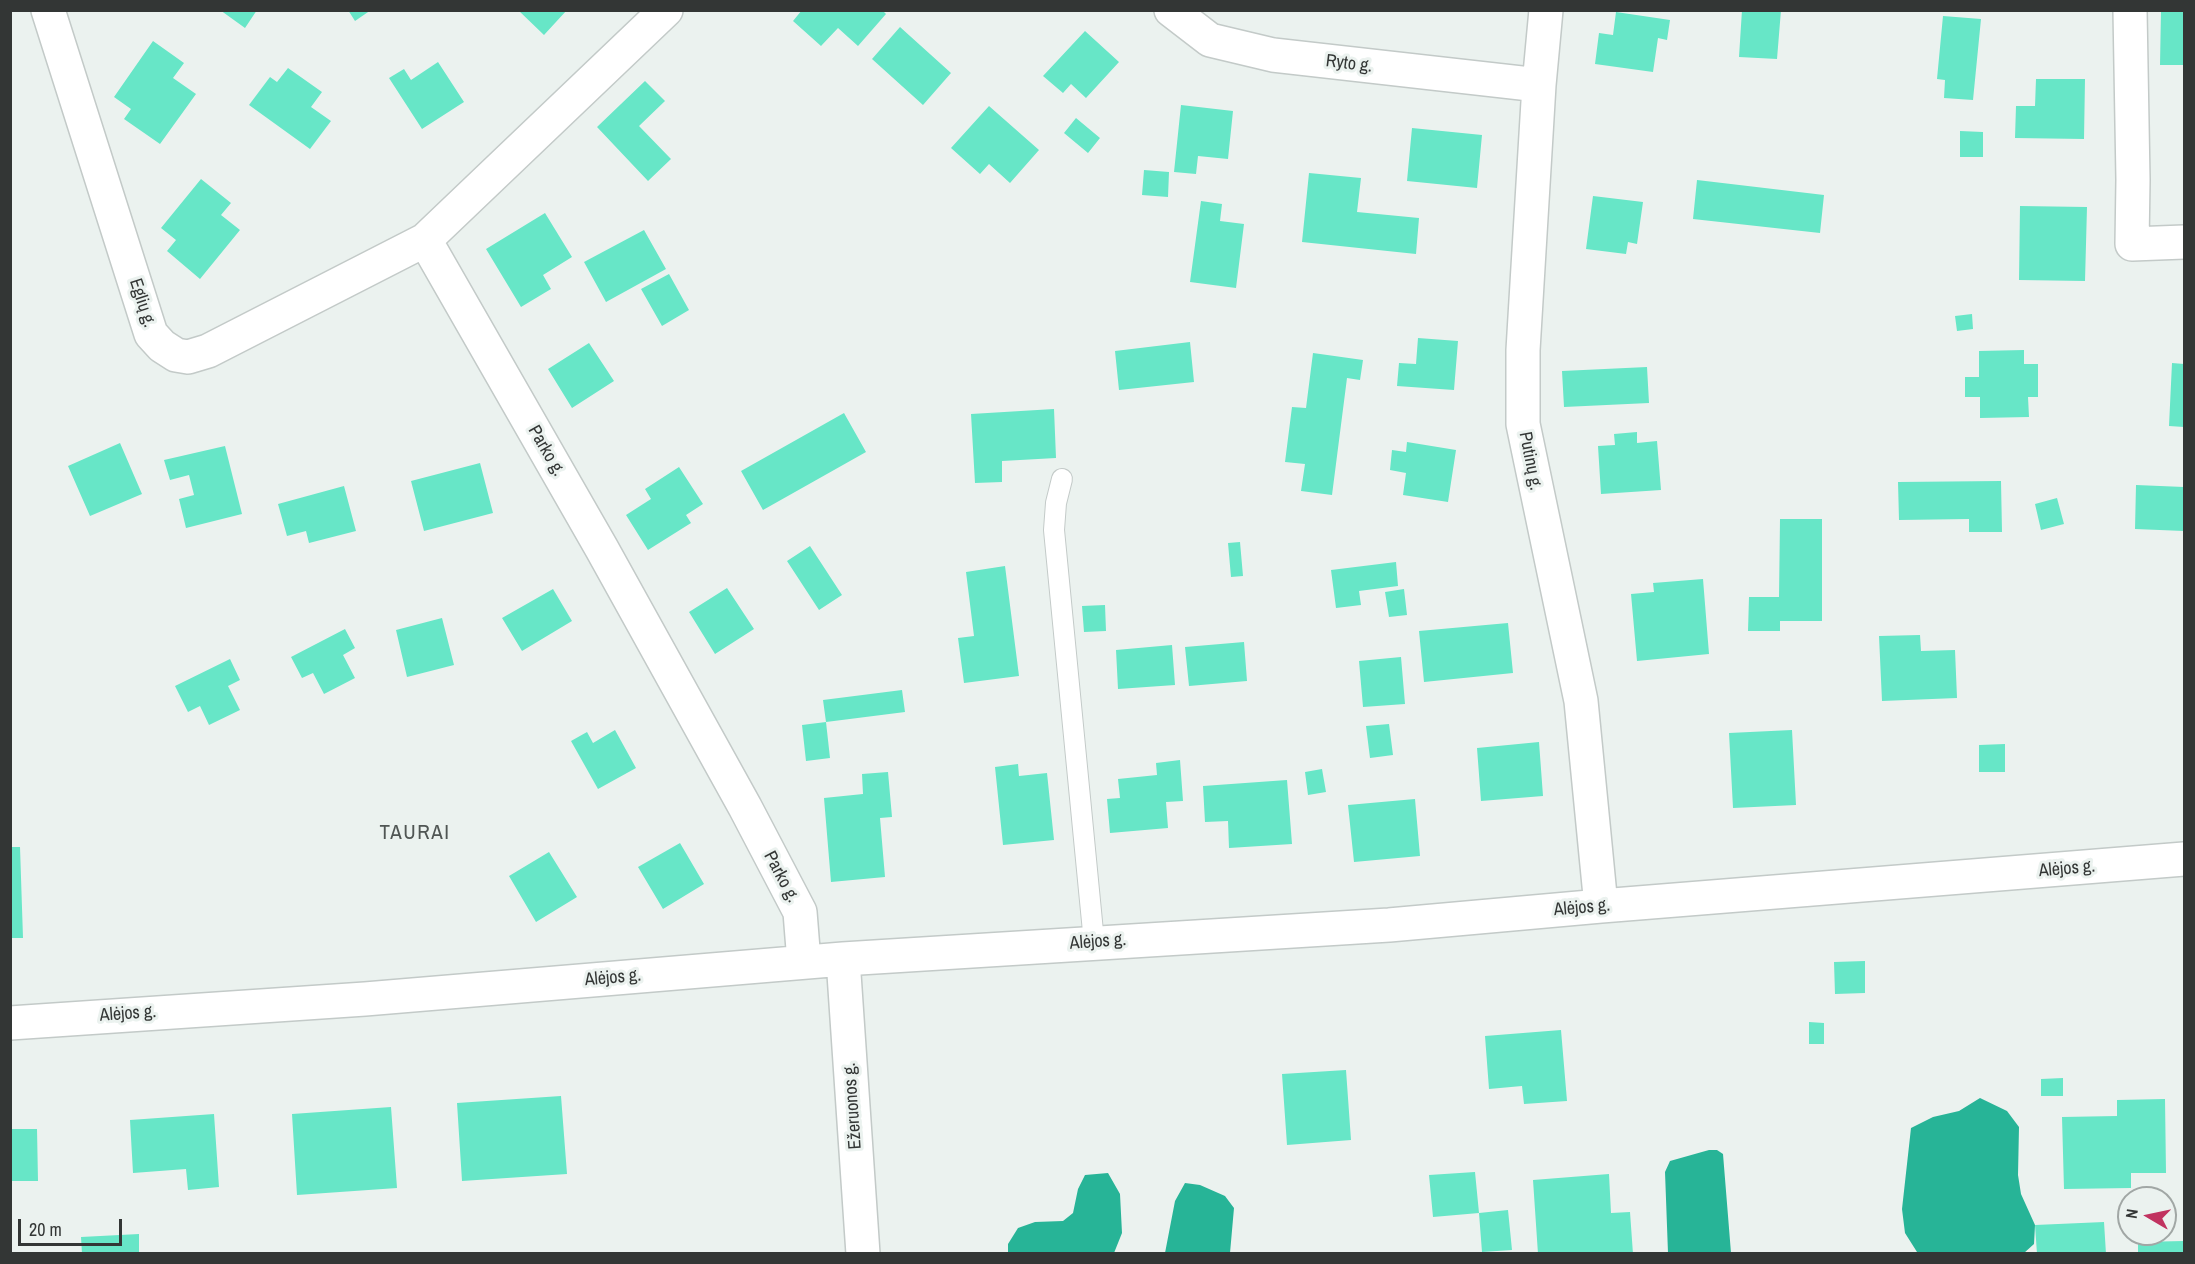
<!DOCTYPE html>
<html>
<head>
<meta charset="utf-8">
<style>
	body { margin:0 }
	#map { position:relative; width:2195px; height:1264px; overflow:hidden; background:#ebf2ef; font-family:"Archivo Narrow",sans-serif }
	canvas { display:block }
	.frame { position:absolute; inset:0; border:12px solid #333635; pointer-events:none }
	.north { position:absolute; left:2117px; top:1186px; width:60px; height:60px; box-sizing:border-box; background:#ebf2ef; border:2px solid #a1a7a5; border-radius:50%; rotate:279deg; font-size:16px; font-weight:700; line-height:24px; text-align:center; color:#333635 }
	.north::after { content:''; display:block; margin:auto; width:21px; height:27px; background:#c13360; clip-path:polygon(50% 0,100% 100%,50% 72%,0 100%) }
	.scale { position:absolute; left:18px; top:1219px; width:104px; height:27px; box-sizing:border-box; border:3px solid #333635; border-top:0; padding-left:8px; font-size:18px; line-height:21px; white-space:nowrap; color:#333635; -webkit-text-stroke:4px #ebf2ef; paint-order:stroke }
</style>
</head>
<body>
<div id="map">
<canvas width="2195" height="1264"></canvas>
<div class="frame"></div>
<div class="north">N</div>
<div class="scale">20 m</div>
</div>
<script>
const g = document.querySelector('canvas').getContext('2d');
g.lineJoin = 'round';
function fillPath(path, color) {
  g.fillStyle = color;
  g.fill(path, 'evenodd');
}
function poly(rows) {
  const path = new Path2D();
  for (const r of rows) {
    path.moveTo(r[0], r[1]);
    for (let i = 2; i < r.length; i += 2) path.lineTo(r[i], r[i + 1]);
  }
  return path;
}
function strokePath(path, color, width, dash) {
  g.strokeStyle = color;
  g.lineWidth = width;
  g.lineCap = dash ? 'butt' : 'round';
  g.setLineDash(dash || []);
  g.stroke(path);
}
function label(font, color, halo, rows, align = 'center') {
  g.font = font + ' "Archivo Narrow",sans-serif';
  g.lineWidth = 6;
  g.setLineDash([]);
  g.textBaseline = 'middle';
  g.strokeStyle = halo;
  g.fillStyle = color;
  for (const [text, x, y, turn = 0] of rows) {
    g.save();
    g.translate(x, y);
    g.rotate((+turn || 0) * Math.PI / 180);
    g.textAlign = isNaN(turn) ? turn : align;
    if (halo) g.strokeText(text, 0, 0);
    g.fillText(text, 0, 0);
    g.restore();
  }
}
const water = poly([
	[1980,1098,2007,1111,2019,1127,2018,1175,2021,1194,2035,1225,2034,1244,2024,1253,1917,1252,1905,1233,1902,1209,1911,1128,1933,1117,1959,1111],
	[1709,1150,1717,1150,1723,1154,1731,1253,1668,1253,1665,1172,1670,1161],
	[1108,1173,1120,1194,1122,1233,1114,1253,1008,1253,1008,1244,1018,1228,1035,1222,1063,1221,1073,1213,1078,1189,1085,1175],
	[1185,1183,1200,1185,1225,1196,1234,1208,1230,1253,1165,1253,1175,1201]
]);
const building = poly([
	[220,10,257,10,245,28],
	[348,10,371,10,355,21],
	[518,10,567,10,544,35],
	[802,10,882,10,886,14,858,46,838,28,821,46,793,21],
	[1742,10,1781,10,1777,59,1739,57],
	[2161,10,2184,10,2184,65,2160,65],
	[1616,12,1670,20,1667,40,1658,38,1653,72,1595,64,1599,33,1613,35],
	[1943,16,1981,19,1973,100,1944,98,1945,80,1937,79],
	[900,27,951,73,923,105,872,59],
	[1085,31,1119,62,1086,98,1071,84,1063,93,1043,76],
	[153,41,184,63,173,78,196,94,160,144,124,119,131,109,114,97],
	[438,62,464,102,422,129,389,78,404,69,411,80],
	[288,68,322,92,311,107,331,121,310,149,249,105,270,77,277,82],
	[2036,79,2085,79,2084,139,2015,138,2016,106,2035,106],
	[645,81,665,101,639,126,671,159,648,181,597,127],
	[1181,105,1233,111,1228,159,1198,156,1196,174,1174,172],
	[989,106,1039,150,1010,183,989,164,980,174,951,148],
	[1076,118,1100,138,1088,153,1064,133],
	[1412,128,1482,135,1477,188,1407,181],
	[1960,131,1983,132,1983,157,1960,157],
	[1144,170,1169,172,1168,197,1142,195],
	[1309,173,1361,178,1357,212,1419,218,1416,254,1302,242],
	[201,179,231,203,221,215,240,230,200,279,167,251,176,240,161,228],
	[1697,180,1824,195,1820,233,1693,219],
	[1593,196,1643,202,1637,244,1628,242,1626,254,1586,249],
	[1201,201,1222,204,1220,221,1244,224,1236,288,1190,282],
	[2020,206,2087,207,2085,281,2019,280],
	[545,213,572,257,543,275,551,289,521,307,486,249],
	[644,230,666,269,606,302,584,262],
	[669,274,689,310,662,326,641,289],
	[1972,314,1973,329,1957,331,1955,316],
	[1418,338,1458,341,1454,390,1397,386,1399,363,1416,364],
	[1190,342,1194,382,1119,390,1115,351],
	[589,343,614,381,572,408,548,369],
	[2024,350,2024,364,2038,364,2038,397,2028,397,2029,417,1980,418,1980,397,1965,397,1965,377,1979,377,1979,351],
	[1313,353,1363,360,1360,380,1347,378,1332,495,1301,491,1305,464,1285,462,1292,407,1306,408],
	[2172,363,2184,364,2184,427,2169,426],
	[1647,367,1649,403,1564,407,1562,371],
	[1054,409,1056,458,1002,461,1002,482,975,483,971,414],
	[844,413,866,452,763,510,741,471],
	[1637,432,1637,443,1657,441,1661,490,1601,494,1598,446,1615,445,1614,434],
	[1407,442,1456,450,1448,502,1403,495,1406,473,1390,470,1392,450,1406,452],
	[120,443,142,494,90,516,68,466],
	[225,446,242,514,186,528,179,499,194,495,189,475,170,480,164,460],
	[480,463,493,513,424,531,411,481],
	[679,467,703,504,686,515,691,523,648,550,626,515,651,499,645,489],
	[2001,481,2002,532,1969,532,1969,519,1899,520,1898,482],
	[2136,485,2184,487,2184,531,2135,529],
	[344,486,356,531,309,543,306,531,287,536,278,504],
	[2057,498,2064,524,2041,530,2035,504],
	[1780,519,1822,519,1822,621,1780,621,1780,631,1748,631,1749,597,1779,597],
	[1240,542,1243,576,1231,577,1228,543],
	[810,546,842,595,819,610,787,561],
	[1396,562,1398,586,1359,591,1361,605,1336,608,1331,570],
	[1005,566,1019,676,964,683,958,638,974,636,966,572],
	[1703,579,1709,654,1637,661,1631,594,1654,592,1653,583],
	[727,588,754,629,715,654,689,612],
	[553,589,572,621,522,651,502,618],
	[1404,589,1407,615,1389,617,1385,592],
	[1105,605,1106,631,1084,632,1082,606],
	[442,618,454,665,407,677,396,630],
	[1508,623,1513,673,1424,682,1419,631],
	[345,629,355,648,343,655,355,678,324,694,313,673,302,678,291,657],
	[1920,635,1921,651,1955,650,1957,698,1882,701,1879,636],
	[1244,642,1247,681,1189,686,1185,647],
	[1172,645,1175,685,1118,689,1116,650],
	[1401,657,1405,704,1363,707,1359,661],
	[230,659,240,680,228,686,240,710,209,725,200,706,188,712,175,686],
	[902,690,905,712,826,722,823,700],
	[826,722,830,758,806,761,802,725],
	[1389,724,1393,755,1370,758,1366,726],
	[615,730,636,768,598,789,571,741,587,732,593,743],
	[1792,730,1796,805,1733,808,1729,733],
	[1539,742,1543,796,1481,801,1477,748],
	[2005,744,2005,772,1979,772,1979,745],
	[1180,760,1183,801,1166,802,1168,828,1110,833,1107,799,1120,798,1118,779,1157,775,1156,763],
	[1018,764,1019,776,1047,773,1054,840,1003,845,995,767],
	[1322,769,1326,792,1308,795,1305,772],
	[888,772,892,817,880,818,885,877,831,882,824,798,863,794,862,774],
	[1287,780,1292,844,1229,848,1228,821,1205,822,1203,786],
	[1415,799,1420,856,1354,862,1348,805],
	[680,843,704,884,663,909,638,867],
	[10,847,20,847,23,938,10,938],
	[549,852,577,897,536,922,509,876],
	[1865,961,1865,993,1835,994,1834,962],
	[1809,1022,1824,1023,1824,1044,1809,1044],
	[1561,1030,1567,1101,1524,1104,1522,1086,1489,1089,1485,1036],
	[1346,1070,1351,1140,1287,1145,1282,1074],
	[2063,1078,2063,1096,2041,1096,2041,1079],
	[561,1096,567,1174,462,1181,457,1103],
	[2165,1099,2166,1173,2131,1173,2131,1188,2064,1189,2062,1117,2117,1116,2117,1100],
	[391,1107,397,1188,297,1195,292,1114],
	[214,1114,219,1187,188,1190,186,1169,133,1173,130,1120],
	[10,1129,37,1129,38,1181,10,1181],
	[1475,1172,1479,1213,1508,1210,1512,1250,1482,1252,1479,1213,1433,1217,1429,1175],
	[1609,1174,1611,1213,1630,1212,1633,1254,1538,1254,1533,1180],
	[2104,1222,2106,1254,2037,1254,2035,1225],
	[139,1234,139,1254,82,1254,81,1237],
	[2184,1241,2184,1254,2138,1254,2138,1242]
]);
const lane = poly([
	[1062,479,1056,503,1054,530,1094,942]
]);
const street = poly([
	[48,10,151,334,162,346,176,355,188,357,208,351,425,240],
	[666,10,425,240,602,549,745,807,800,912,804,962],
	[1171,10,1210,40,1273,55,1539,85],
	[1546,10,1539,85,1523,350,1523,424,1581,701,1601,906],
	[2130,10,2133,180,2132,244,2184,242],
	[843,959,863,1254],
	[10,1023,365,999,843,959,1389,925,1601,906,2184,859]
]);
const streetNames = [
	["Ryto g.",1349,64,7],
	["Eglių g.",142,303,72],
	["Parko g.",546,451,60],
	["Putinų g.",1530,461,79],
	["Alėjos g.",2067,869,-5],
	["Parko g.",781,877,62],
	["Alėjos g.",1582,908,-5],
	["Alėjos g.",1098,942,-4],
	["Alėjos g.",613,978,-5],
	["Alėjos g.",128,1014,-4],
	["Ežeruonos g.",853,1106,-94]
];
const quarterNames = [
	["TAURAI",415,833]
];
fillPath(water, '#27b497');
fillPath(building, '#67e6c7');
strokePath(lane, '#c3cac8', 22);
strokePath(street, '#c3cac8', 36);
strokePath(lane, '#fff', 20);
strokePath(street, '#fff', 33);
label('18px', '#333635', '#ebf2ef', streetNames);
g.letterSpacing = '1.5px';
label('21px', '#505654', '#ebf2ef', quarterNames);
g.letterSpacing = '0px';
</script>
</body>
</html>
